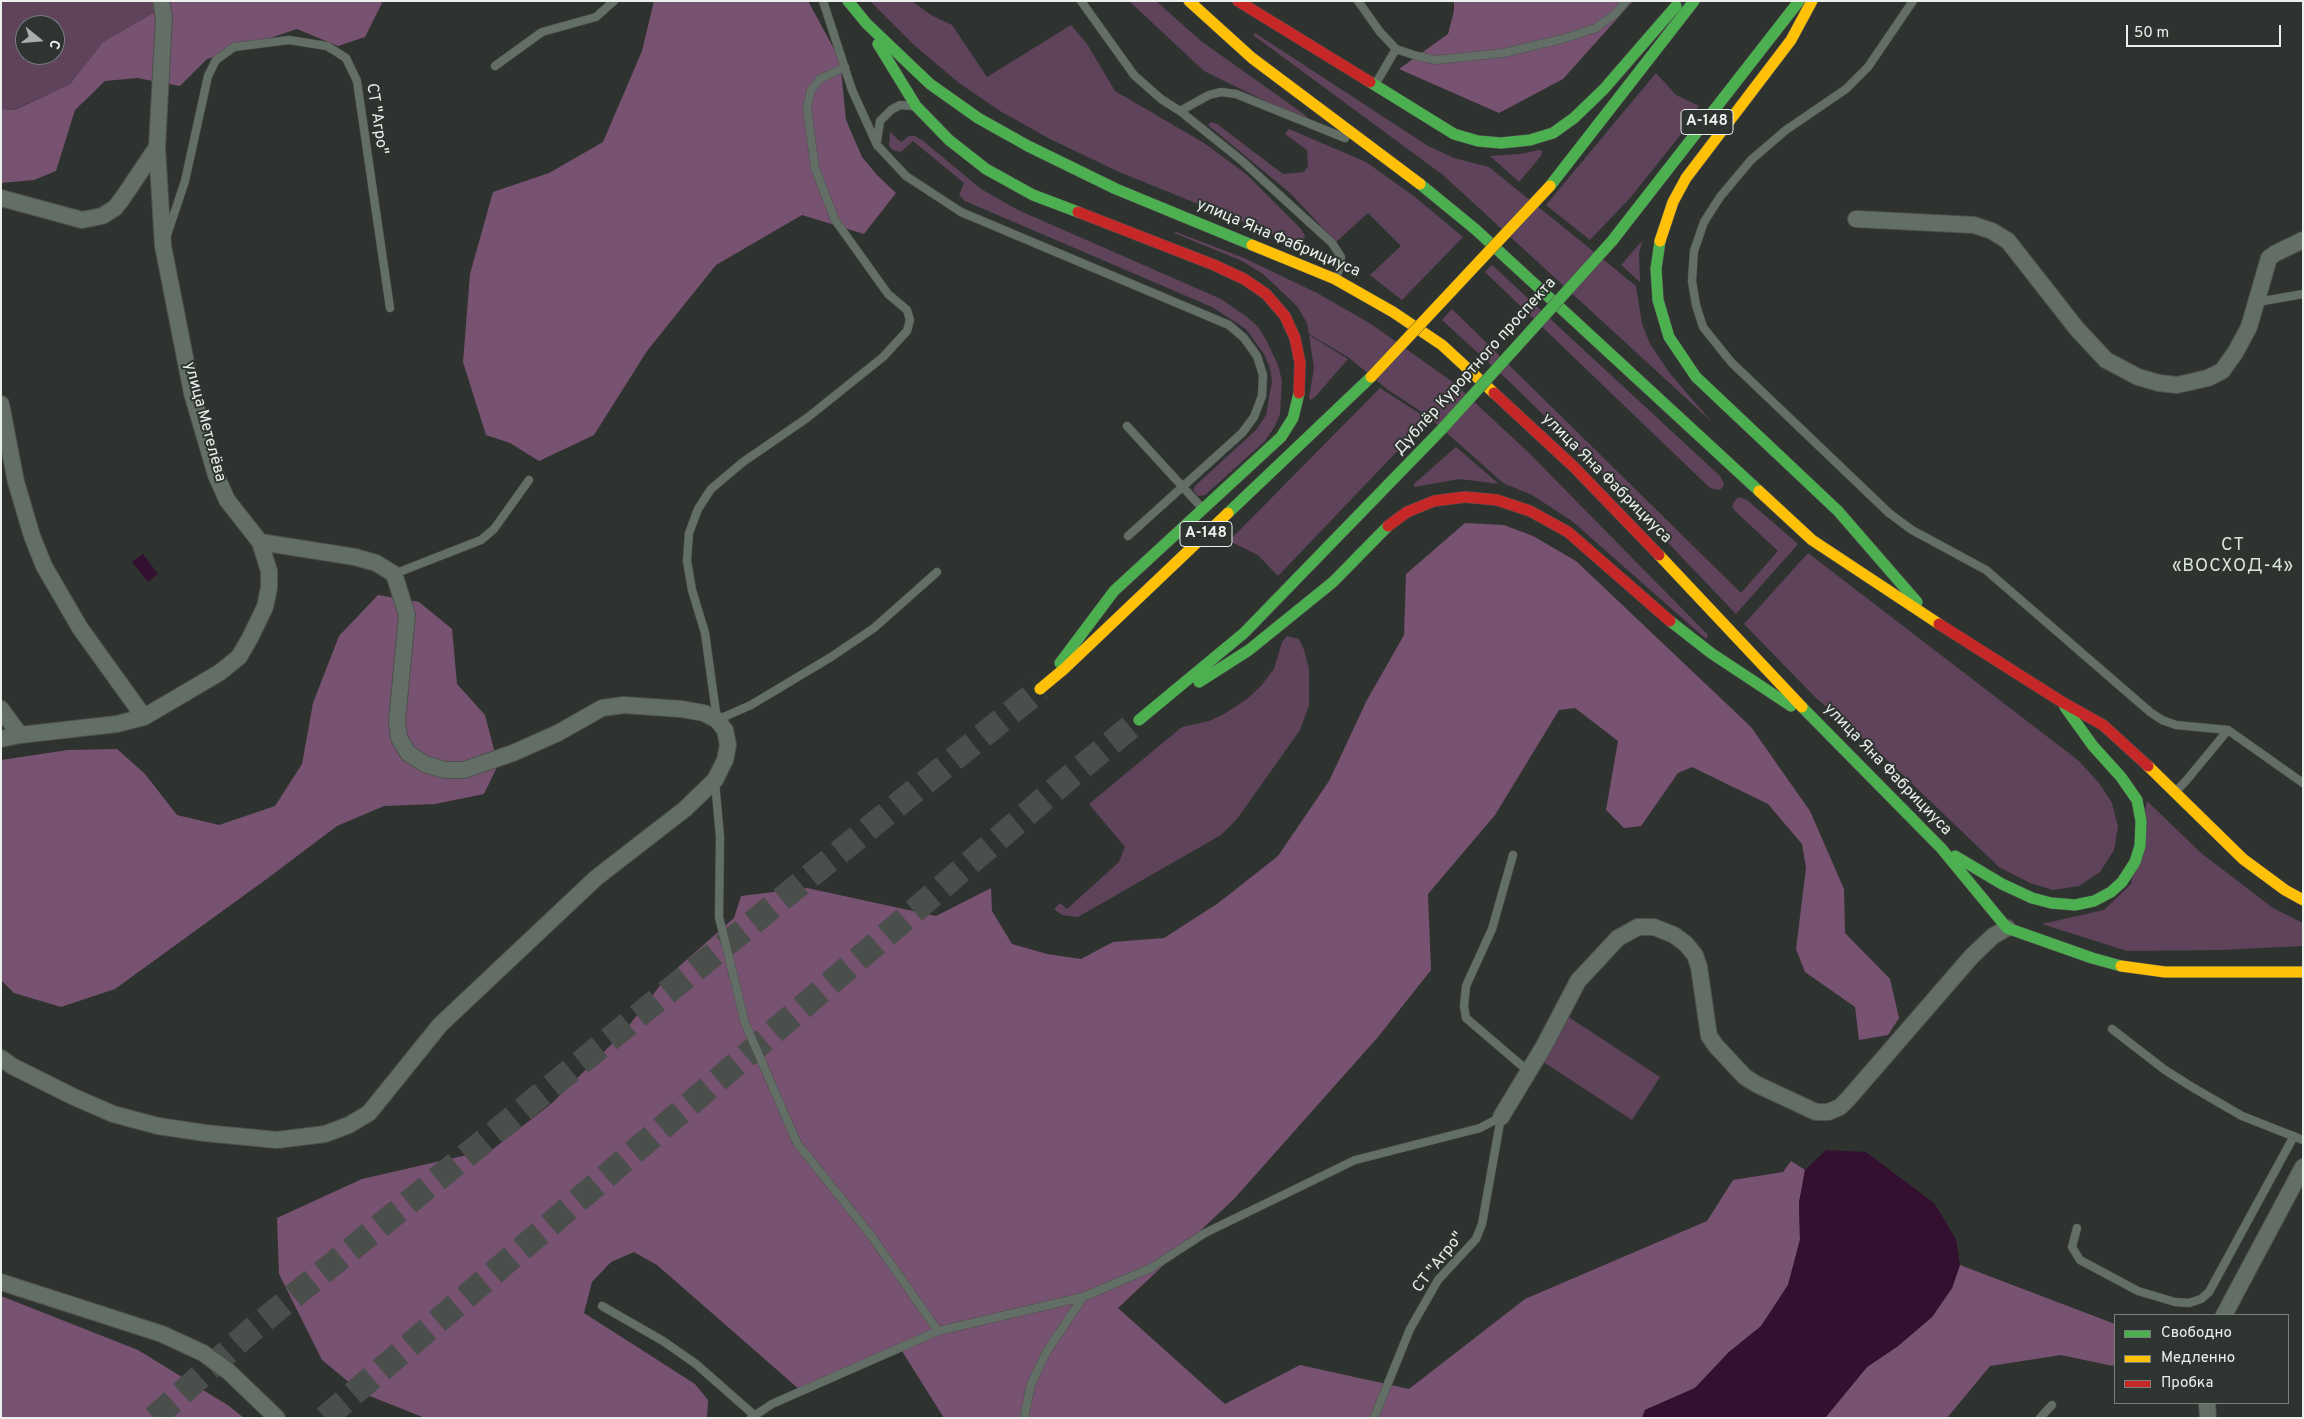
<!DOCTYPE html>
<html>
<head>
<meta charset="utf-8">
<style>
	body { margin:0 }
	#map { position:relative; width:2304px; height:1419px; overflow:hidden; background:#2f3330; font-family:Overpass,sans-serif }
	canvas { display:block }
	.frame { position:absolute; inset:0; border:2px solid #ecf0ed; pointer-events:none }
	.legend { position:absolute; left:2114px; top:1314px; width:175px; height:90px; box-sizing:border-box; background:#2e342f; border:1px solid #7a7f7b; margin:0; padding:6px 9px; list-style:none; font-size:15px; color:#ecf0ed }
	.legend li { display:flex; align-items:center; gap:10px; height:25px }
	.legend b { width:25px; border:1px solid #7a7f7b }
	.north { position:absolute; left:15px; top:15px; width:50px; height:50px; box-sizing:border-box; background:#2e342f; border:1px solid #7a7f7b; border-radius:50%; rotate:107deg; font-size:14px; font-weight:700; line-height:20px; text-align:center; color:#ecf0ed }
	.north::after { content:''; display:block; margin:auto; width:18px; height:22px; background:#aaaeab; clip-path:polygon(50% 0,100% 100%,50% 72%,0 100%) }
	.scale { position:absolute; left:2126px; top:25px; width:155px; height:22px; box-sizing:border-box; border:2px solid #ecf0ed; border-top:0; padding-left:6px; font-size:15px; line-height:18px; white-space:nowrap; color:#ecf0ed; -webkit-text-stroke:4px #2e342f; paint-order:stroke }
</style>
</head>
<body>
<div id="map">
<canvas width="2304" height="1419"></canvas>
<div class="frame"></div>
<ul class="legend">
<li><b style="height:6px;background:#4caf50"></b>Свободно</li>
<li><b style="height:6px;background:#ffc107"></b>Медленно</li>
<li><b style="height:6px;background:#c62828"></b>Пробка</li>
</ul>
<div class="north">С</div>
<div class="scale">50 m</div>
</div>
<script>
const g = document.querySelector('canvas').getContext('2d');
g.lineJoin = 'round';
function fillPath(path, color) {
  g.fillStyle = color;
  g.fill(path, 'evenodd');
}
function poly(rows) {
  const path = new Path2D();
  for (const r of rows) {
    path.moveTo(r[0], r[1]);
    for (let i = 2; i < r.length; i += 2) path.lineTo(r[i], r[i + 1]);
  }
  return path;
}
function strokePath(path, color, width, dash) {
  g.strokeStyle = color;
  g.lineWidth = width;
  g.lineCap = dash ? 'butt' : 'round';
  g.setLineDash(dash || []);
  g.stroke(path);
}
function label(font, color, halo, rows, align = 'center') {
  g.font = font + ' Overpass,sans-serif';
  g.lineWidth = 4;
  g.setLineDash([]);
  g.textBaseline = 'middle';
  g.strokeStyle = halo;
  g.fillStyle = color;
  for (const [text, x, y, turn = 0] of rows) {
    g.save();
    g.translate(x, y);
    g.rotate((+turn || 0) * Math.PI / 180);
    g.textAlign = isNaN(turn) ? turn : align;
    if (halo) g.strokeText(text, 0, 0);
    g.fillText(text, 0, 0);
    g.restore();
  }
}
const green = poly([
	[1,1,174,1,103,42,70,84,14,110,1,109],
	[25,25,55,25,55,55,25,55],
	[870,1,912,1,931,15,952,25,987,77,1071,25,1087,44,1115,91,1204,143,1246,174,1301,229,1305,236,1304,241,1296,244,1117,171,1050,139,1000,111,959,83,914,45],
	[1129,1,1156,1,1201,41,1305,115,1309,119,1308,122,1204,71],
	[1255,33,1428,146,1454,158,1489,167,1636,286,1642,324,1650,344,1671,375,1712,422,1443,175,1253,35],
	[1656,73,1676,95,1699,106,1687,121,1690,123,1630,198,1590,240,1546,205],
	[1211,122,1217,124,1283,174,1304,172,1308,166,1307,150,1285,134,1289,129,1366,162,1415,197,1463,237,1402,300,1370,275,1401,246,1368,213,1336,242,1290,193,1208,125],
	[890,132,901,142,909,136,915,136,922,140,981,189,1018,210,1221,299,1247,317,1258,327,1266,340,1278,365,1282,381,1280,414,1275,426,1265,441,1205,495,1198,496,1193,490,1195,486,1256,430,1266,415,1272,381,1270,368,1264,354,1246,329,1212,307,965,201,959,195,964,183,913,141,901,152,893,150,889,146],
	[1539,150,1542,151,1541,156,1519,182,1490,156,1520,154],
	[1176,232,1244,258,1317,293,1371,324,1454,383,1528,452,1708,635,1706,639,1572,521,1532,495,1503,483,1429,417,1387,389,1348,357,1309,334,1307,323,1297,306,1263,274,1240,260,1174,233],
	[1642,241,1639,254,1640,282,1621,265],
	[1492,265,1720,476,1724,484,1722,488,1719,490,1710,488,1485,272],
	[1452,309,1741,593,1778,551,1734,510,1732,506,1736,499,1739,497,1747,500,1798,544,1736,614,1590,461,1513,385,1442,320],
	[1309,335,1348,359,1315,397,1310,400,1309,398,1314,368],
	[1380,388,1428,419,1278,576,1258,555,1229,541],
	[1456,447,1499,484,1460,479,1414,487,1414,484],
	[1808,553,2079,761,2099,783,2112,803,2118,826,2114,850,2100,872,2079,886,2053,890,2030,883,1999,867,1881,754,1815,697,1744,624],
	[1287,636,1299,639,1304,650,1309,669,1309,705,1300,730,1237,819,1221,835,1078,917,1062,915,1054,909,1060,903,1067,909,1119,862,1125,847,1089,804,1182,727,1209,721,1224,714,1247,699,1261,686,1274,669,1282,642],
	[2147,801,2201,853,2273,908,2303,923,2303,946,2219,950,2127,951,2042,924,2104,910,2131,884],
	[1567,1016,1660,1077,1632,1120,1539,1059]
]);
const forest = poly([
	[174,1,381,1,382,3,365,37,338,46,297,29,207,59,180,86,137,78,105,81,75,110,56,171,34,180,1,183,1,109,15,110,70,84,103,42],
	[654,1,808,1,840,60,846,120,862,157,877,175,896,193,864,234,802,215,716,265,647,351,594,435,539,461,510,443,486,435,463,362,470,274,493,192,549,173,603,142,642,51],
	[1454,1,1633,1,1563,79,1499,113,1399,69,1448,34,1454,11],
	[1465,523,1504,525,1533,536,1576,561,1751,727,1810,811,1844,889,1845,933,1890,979,1899,1018,1888,1035,1859,1040,1855,1007,1805,972,1796,949,1806,868,1802,844,1768,804,1692,767,1678,773,1641,826,1624,828,1606,810,1618,741,1575,708,1559,710,1495,815,1428,894,1431,970,1378,1037,1234,1199,1118,1308,1225,1404,1300,1365,1409,1389,1525,1299,1707,1221,1733,1180,1783,1172,1791,1161,1805,1170,1799,1203,1800,1240,1788,1285,1761,1327,1729,1352,1695,1388,1645,1410,1642,1418,944,1418,900,1348,800,1390,657,1265,634,1252,611,1262,592,1282,584,1313,695,1384,708,1400,707,1418,425,1418,362,1393,322,1360,279,1274,277,1218,362,1179,493,1149,551,1104,623,1033,666,978,734,918,741,896,807,888,936,916,991,888,992,911,1012,944,1047,954,1081,959,1113,942,1164,938,1217,904,1278,856,1329,781,1367,700,1404,635,1406,574],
	[378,595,419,602,452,629,457,684,485,715,498,765,484,794,435,804,384,806,337,826,268,878,115,989,61,1007,14,993,1,980,1,760,68,750,117,749,145,774,177,815,219,825,275,806,302,764,313,703,339,636],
	[1960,1265,2115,1324,2115,1363,2113,1366,2061,1355,1990,1366,1947,1418,1825,1418,1867,1367,1898,1346,1932,1317,1952,1288],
	[1,1296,138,1350,229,1406,244,1418,1,1418]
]);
const water = poly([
	[143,554,158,574,148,582,132,562],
	[1826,1150,1866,1152,1934,1203,1956,1239,1960,1265,1952,1288,1932,1317,1898,1346,1867,1367,1825,1418,1642,1418,1645,1410,1695,1388,1729,1352,1761,1326,1788,1285,1800,1240,1799,1203,1805,1170]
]);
const primaryTunnel = poly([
	[154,1418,253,1329,1040,689],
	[325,1418,1071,776,1139,720]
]);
const lane = poly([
	[823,1,852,90,877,145,906,176,961,212,1229,325,1244,338,1257,356,1263,375,1262,396,1254,417,1242,433,1128,536],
	[1081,1,1134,75,1161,99,1180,111,1241,160,1332,243,1341,257,1339,270,1336,277],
	[1358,1,1380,32,1396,49,1376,83],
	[1913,1,1868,67,1846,89,1786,130,1751,160,1720,197,1704,222,1694,251,1692,281,1696,305,1703,327,1731,362,1889,513,1912,530,1986,570,2150,712,2162,720,2176,725,2228,730,2303,783],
	[1396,49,1417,56,1436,60,1503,53,1562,39,1596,28,1616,13,1626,1],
	[495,66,542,32,596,17,614,1],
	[845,67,820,79,811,90,807,108,815,168,835,220,888,294,907,310,910,320,907,331,883,357,807,418,743,462,711,489,698,509,689,533,687,561,692,590,705,633,717,720,751,705,831,657,874,628,937,572],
	[1180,111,1209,95,1221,92,1236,94,1345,138],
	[877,141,880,121,891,110,900,105,913,106],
	[167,235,185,181,208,76,216,60,234,47,289,40,327,46,346,58,357,81,390,308],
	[2257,302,2303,294],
	[1127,426,1202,508],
	[394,574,481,540,494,529,529,480],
	[715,782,720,837,719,917,745,1023,797,1143,870,1234,938,1331],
	[2176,791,2185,782,2228,730],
	[1513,855,1492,929,1466,986,1464,1006,1466,1018,1528,1071],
	[2112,1029,2165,1070,2192,1087,2242,1116,2303,1140],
	[2077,1228,2072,1247,2080,1260,2138,1291,2175,1302,2189,1303,2201,1299,2209,1292,2294,1136],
	[602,1306,663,1341,696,1364,754,1415],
	[751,1418,772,1404,938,1331,1083,1297,1151,1268,1205,1233,1355,1160,1480,1128,1501,1117],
	[1024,1418,1031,1384,1047,1351,1083,1297],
	[1374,1418,1410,1329,1438,1280,1476,1239,1482,1224,1501,1117],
	[2040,1418,2052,1405]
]);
const street = poly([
	[1,198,82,220,102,216,115,208,122,199,157,147],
	[1856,219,1974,225,1992,231,2008,241,2077,329,2106,360,2138,377,2159,383,2177,385,2208,378,2222,371,2235,353,2249,327,2269,258,2276,253,2303,240],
	[1,404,16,482,32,536,44,566,80,628,144,717],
	[1,709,20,735],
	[1,739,20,735,117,724,144,717,219,673,239,657,250,638,265,607,269,588,269,571,260,542,227,500,216,475,192,393,163,246,157,147,164,17,161,1],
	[1,1058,12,1066,74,1097,113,1114,158,1126,205,1133,277,1140,325,1134,349,1125,369,1113,440,1025,596,878,685,809,715,780,725,760,728,745,725,730,717,720,704,713,681,709,624,705,602,708,558,733,513,753,464,770,445,770,425,764,408,753,399,738,397,721,407,615,394,574,376,563,355,557,260,542],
	[1501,1117,1544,1046,1578,981,1618,938,1638,927,1654,927,1674,935,1686,944,1695,955,1699,967,1709,1036,1716,1046,1745,1077,1758,1085,1816,1112,1828,1112,1840,1107,1848,1099,1972,956,1993,936,2007,928],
	[1,1282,162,1334,203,1353,229,1372,277,1418],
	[2224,1315,2303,1167],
	[2207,1403,2208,1418]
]);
const fast = poly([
	[848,1,867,24,930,84,978,118,1028,146,1116,189,1252,245],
	[878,44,916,106,949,140,986,169,1033,195,1078,212],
	[1370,82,1454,134,1478,141,1501,143,1530,140,1553,133,1574,118,1604,89,1676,6],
	[1420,184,1475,229,1759,491],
	[1550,186,1694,1],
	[1612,241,1799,1],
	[1660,241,1656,269,1658,300,1669,337,1696,377,1838,511,1917,602],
	[1228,513,1371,377],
	[1670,621,1711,653,1791,706],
	[1060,663,1114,591,1281,437,1293,418,1299,393],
	[1199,682,1249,650,1333,582,1388,526],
	[1802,707,1941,848,2007,928,2092,958,2121,966],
	[1139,720,1244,633,1443,428],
	[1955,856,2002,884,2032,898,2051,903,2075,905,2094,901,2111,892,2122,882,2135,862,2140,846,2141,821,2137,800,2121,777,2093,746,2065,707]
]);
const slow = poly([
	[1189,1,1252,58,1420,184],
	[1660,241,1673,202,1686,178,1791,40,1812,1],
	[1252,245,1335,279,1393,312,1442,345,1494,393],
	[1759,491,1812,540,1939,624],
	[1659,555,1802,707],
	[1040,689,1064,669,1228,513],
	[2148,766,2243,859,2285,890,2303,900],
	[2121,966,2165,972,2303,972]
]);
const jam = poly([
	[1238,1,1370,82],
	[1078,212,1214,265,1244,279,1266,294,1285,316,1295,338,1300,363,1299,393],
	[1494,393,1574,467,1659,555],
	[1388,526,1407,512,1434,501,1465,497,1497,500,1530,511,1568,532,1670,621],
	[1939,624,2062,702,2103,725,2148,766]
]);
const fastBridge = poly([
	[1443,428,1612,241]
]);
const slowBridge = poly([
	[1371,377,1550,186]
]);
const shields = [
	[1707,122,52],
	[1206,534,52]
];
const shieldNames = [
	["А-148",1707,122],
	["А-148",1206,534]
];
const streetNames = [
	["СТ \"Агро\"",376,119,81],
	["улица Яна Фабрициуса",1278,239,23],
	["Дублёр Курортного проспекта",1476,367,-48],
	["улица Метелёва",204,422,75],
	["улица Яна Фабрициуса",1606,479,45],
	["улица Яна Фабрициуса",1887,770,46],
	["СТ \"Агро\"",1439,1263,-52]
];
const neighbourhoodNames = [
	["СТ",2233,546],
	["«ВОСХОД-4»",2233,567]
];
fillPath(green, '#5f435b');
fillPath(forest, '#785271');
fillPath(water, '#33102f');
strokePath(primaryTunnel, '#4b4f4c', 25, [25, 12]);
strokePath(lane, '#4e504e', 9);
strokePath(street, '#4e504e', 18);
strokePath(fast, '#4e504e', 12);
strokePath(slow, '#4e504e', 12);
strokePath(jam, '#4e504e', 12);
strokePath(lane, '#636f66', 8);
strokePath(street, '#636f66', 16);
strokePath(fast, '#4caf50', 11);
strokePath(slow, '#ffc107', 11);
strokePath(jam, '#c62828', 11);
strokePath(fastBridge, '#4e504e', 12, []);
strokePath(slowBridge, '#4e504e', 12, []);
strokePath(fastBridge, '#4caf50', 11);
strokePath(slowBridge, '#ffc107', 11);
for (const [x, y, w] of shields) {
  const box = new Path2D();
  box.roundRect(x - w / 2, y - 12.5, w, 25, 4);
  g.fillStyle = '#2e342f';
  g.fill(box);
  strokePath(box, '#ecf0ed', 1);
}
label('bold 15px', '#ecf0ed', null, shieldNames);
label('16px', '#ecf0ed', '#2e342f', streetNames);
g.letterSpacing = '1px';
label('18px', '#dde5df', '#2e342f', neighbourhoodNames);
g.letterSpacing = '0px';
</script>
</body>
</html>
